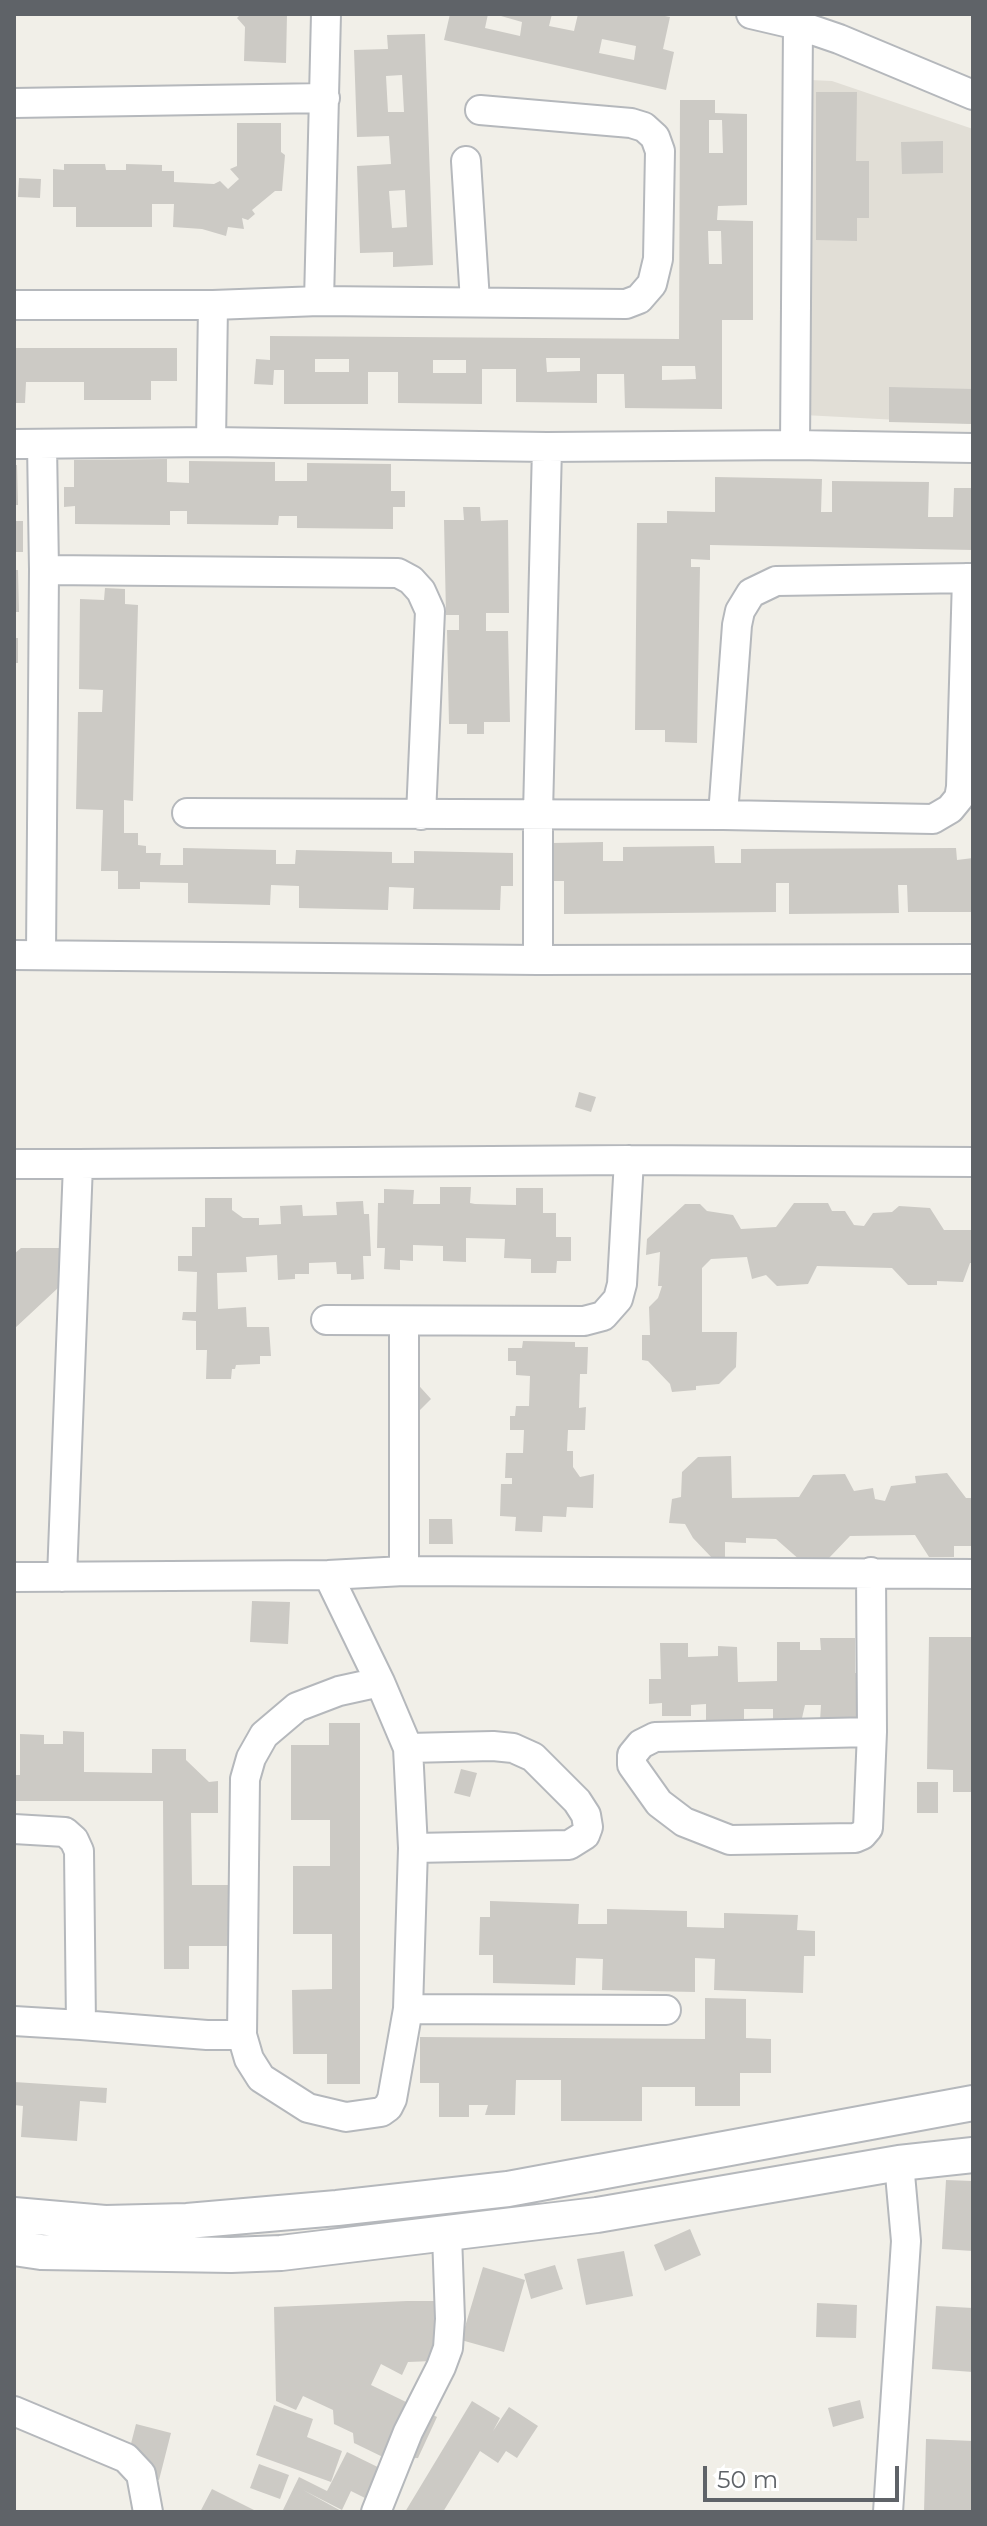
<!DOCTYPE html>
<html>
<head>
<meta charset="utf-8">
<style>
	body { margin:0 }
	#map { position:relative; width:987px; height:2526px; overflow:hidden; background:#f1efe8; font-family:Montserrat,sans-serif }
	canvas { display:block }
	.frame { position:absolute; inset:0; border:16px solid #5f6368; pointer-events:none }
	.scale { position:absolute; left:703px; top:2466px; width:196px; height:36px; box-sizing:border-box; border:4px solid #5f6368; border-top:0; padding-left:10px; font-size:24px; line-height:28px; white-space:nowrap; color:#5f6368; -webkit-text-stroke:6px #fff; paint-order:stroke }
</style>
</head>
<body>
<div id="map">
<canvas width="987" height="2526"></canvas>
<div class="frame"></div>
<div class="scale">50 m</div>
</div>
<script>
const g = document.querySelector('canvas').getContext('2d');
g.lineJoin = 'round';
function fillPath(path, color) {
  g.fillStyle = color;
  g.fill(path, 'evenodd');
}
function poly(rows) {
  const path = new Path2D();
  for (const r of rows) {
    path.moveTo(r[0], r[1]);
    for (let i = 2; i < r.length; i += 2) path.lineTo(r[i], r[i + 1]);
  }
  return path;
}
function strokePath(path, color, width, dash) {
  g.strokeStyle = color;
  g.lineWidth = width;
  g.lineCap = dash ? 'butt' : 'round';
  g.setLineDash(dash || []);
  g.stroke(path);
}
const education = poly([
	[810,80,832,81,973,129,973,424,804,415]
]);
const building = poly([
	[241,14,287,14,286,63,244,61,245,27,237,18],
	[450,14,488,14,485,28,520,36,522,22,494,14,552,14,549,26,574,31,578,14,655,14,670,17,663,49,674,52,666,90,444,40],
	[602,39,636,46,634,60,599,53],
	[425,34,433,265,393,267,393,252,360,253,357,166,391,164,389,136,357,137,354,50,388,49,387,35],
	[402,75,404,112,388,112,386,76],
	[405,190,407,227,392,228,389,191],
	[816,92,857,92,856,161,869,161,869,218,857,218,857,241,816,240],
	[680,100,715,100,715,113,747,114,747,205,718,206,717,220,753,221,753,320,722,320,722,409,625,408,624,374,597,374,597,403,516,402,516,369,482,369,482,404,398,403,398,372,368,372,368,404,284,404,284,370,274,370,273,385,254,384,256,359,270,360,270,336,679,339],
	[709,120,722,120,723,153,709,153],
	[708,231,721,231,722,264,709,264],
	[546,358,580,358,580,371,547,372],
	[315,359,349,359,349,372,315,372],
	[433,360,466,360,466,373,433,373],
	[662,366,695,366,696,379,662,380],
	[237,123,281,123,281,152,285,155,282,191,275,191,252,210,255,214,248,220,242,218,244,229,228,227,226,236,202,229,173,227,174,204,152,204,152,227,76,227,76,207,53,207,53,169,64,170,64,164,105,164,106,170,126,170,126,164,162,165,162,171,174,171,174,182,214,184,220,181,228,189,239,179,230,169,237,166],
	[943,141,943,173,902,174,901,142],
	[19,178,41,179,40,198,18,197],
	[14,348,177,348,177,381,151,381,151,400,84,400,84,382,26,382,25,403,14,403],
	[889,387,973,389,973,424,889,422],
	[167,459,167,482,189,483,189,461,275,462,275,481,307,481,307,463,391,464,391,491,405,491,405,507,393,507,393,529,297,528,297,516,279,516,278,525,187,524,187,511,170,511,170,525,75,524,75,506,64,507,64,487,74,487,74,460],
	[14,465,17,465,18,505,14,505],
	[715,477,822,479,821,512,832,512,832,481,929,482,928,517,953,517,954,488,973,488,973,550,710,545,710,560,691,559,691,567,700,567,697,743,665,742,665,730,635,730,637,523,667,523,667,511,715,512],
	[463,507,480,507,481,521,508,520,509,613,486,613,486,631,508,631,510,722,484,722,484,734,467,734,467,724,449,724,447,630,459,630,459,615,446,615,444,520,464,520],
	[14,521,23,521,23,552,14,552],
	[14,570,18,570,19,612,14,612],
	[105,588,125,589,125,604,138,605,133,801,124,800,124,833,138,833,138,845,146,846,146,853,161,853,160,865,183,865,183,848,276,850,276,864,295,864,296,850,392,852,392,863,414,863,414,851,513,853,513,886,501,886,500,910,413,909,414,888,389,887,388,910,299,908,299,886,271,885,270,905,188,903,188,883,140,882,140,889,118,889,118,871,101,871,103,810,76,809,78,712,102,712,103,690,79,689,80,599,104,600],
	[14,638,18,638,18,663,14,663],
	[603,842,603,861,623,861,623,847,714,846,715,863,741,863,741,849,956,848,957,860,973,858,973,912,908,912,907,885,898,885,899,913,789,914,789,883,776,883,776,912,564,914,564,881,553,881,552,843],
	[579,1092,596,1097,591,1112,575,1107],
	[440,1187,471,1187,470,1203,475,1204,516,1205,516,1188,543,1188,543,1213,556,1213,556,1237,571,1237,571,1261,557,1261,556,1273,531,1273,531,1259,504,1258,505,1239,466,1238,466,1262,443,1261,443,1246,413,1245,413,1261,400,1260,400,1270,384,1269,385,1248,377,1248,378,1203,384,1203,384,1189,414,1190,413,1204,440,1204],
	[205,1198,232,1198,232,1210,243,1218,259,1218,259,1225,281,1224,280,1206,302,1205,303,1216,337,1215,336,1202,363,1201,364,1214,369,1214,371,1256,363,1256,364,1279,351,1280,351,1274,337,1274,336,1262,309,1263,309,1274,295,1274,295,1279,278,1280,277,1255,246,1257,247,1272,217,1273,218,1309,246,1307,247,1327,269,1327,271,1356,260,1356,260,1364,236,1365,235,1369,232,1369,231,1379,206,1379,207,1350,196,1350,196,1321,182,1320,183,1312,196,1312,197,1272,178,1271,178,1256,192,1256,192,1227,205,1227],
	[794,1203,828,1203,832,1211,845,1211,854,1225,864,1226,873,1213,892,1212,899,1206,930,1208,944,1230,973,1230,973,1263,970,1263,963,1282,937,1281,937,1285,908,1285,892,1268,817,1266,808,1284,777,1286,766,1275,752,1279,747,1257,711,1259,702,1268,702,1332,737,1332,736,1367,719,1384,696,1386,696,1390,672,1392,670,1384,648,1361,642,1360,642,1335,650,1335,649,1307,658,1298,662,1286,658,1286,660,1252,646,1255,647,1239,685,1204,700,1204,707,1211,733,1215,741,1229,776,1227],
	[21,1248,64,1248,73,1274,14,1329,14,1254],
	[523,1341,575,1342,575,1347,588,1347,587,1374,580,1374,579,1408,586,1407,585,1430,568,1430,567,1451,573,1451,573,1467,580,1477,594,1474,593,1508,567,1507,566,1517,543,1516,542,1532,515,1531,516,1517,500,1516,501,1484,512,1484,512,1478,505,1478,506,1453,523,1453,524,1430,510,1430,510,1416,515,1416,516,1406,529,1406,530,1376,516,1375,516,1361,508,1361,508,1348,522,1348],
	[412,1378,431,1399,410,1420],
	[731,1456,732,1498,799,1497,813,1475,845,1474,854,1491,873,1488,875,1499,885,1501,891,1486,916,1483,915,1476,947,1473,966,1498,973,1498,973,1546,954,1546,954,1557,929,1557,915,1535,850,1536,829,1558,801,1561,776,1539,746,1538,746,1543,725,1542,725,1559,713,1559,693,1538,685,1524,669,1523,672,1499,681,1497,682,1472,698,1457],
	[429,1519,452,1519,453,1544,429,1544],
	[252,1601,290,1602,288,1644,250,1642],
	[929,1637,973,1637,973,1792,953,1792,953,1770,927,1769],
	[820,1638,855,1638,855,1673,870,1673,870,1710,856,1709,856,1722,820,1721,821,1705,805,1705,802,1718,773,1719,773,1709,744,1709,744,1721,706,1722,706,1704,691,1705,691,1716,662,1716,662,1703,649,1704,649,1679,661,1679,660,1643,688,1643,688,1657,718,1656,718,1646,737,1647,738,1682,777,1681,777,1642,800,1642,800,1650,821,1650],
	[329,1723,360,1723,360,2084,327,2084,327,2054,293,2054,292,1990,332,1989,332,1934,293,1934,293,1866,330,1866,330,1820,291,1820,291,1745,329,1745],
	[63,1731,84,1732,84,1772,152,1773,152,1749,186,1749,186,1760,209,1782,218,1781,218,1813,191,1813,192,1885,229,1885,230,1946,189,1946,189,1969,164,1969,163,1801,14,1801,14,1775,20,1775,20,1734,44,1735,44,1744,63,1744],
	[461,1769,477,1773,470,1797,454,1793],
	[917,1782,938,1782,938,1813,917,1813],
	[490,1901,579,1904,578,1924,607,1924,607,1909,687,1911,687,1927,724,1928,724,1913,798,1915,797,1930,815,1931,815,1956,804,1956,803,1993,714,1990,715,1959,695,1958,695,1992,602,1990,603,1959,576,1958,575,1985,493,1983,493,1955,479,1955,480,1917,490,1917],
	[705,1998,746,1999,746,2038,771,2039,771,2073,740,2073,740,2106,695,2106,695,2087,642,2087,642,2121,561,2121,561,2080,516,2080,515,2115,485,2115,488,2105,469,2105,469,2117,439,2117,439,2083,420,2083,420,2037,705,2039],
	[14,2082,107,2088,106,2103,80,2101,77,2141,21,2137,23,2106,14,2105],
	[946,2180,973,2181,973,2251,942,2249],
	[690,2229,701,2255,665,2271,654,2245],
	[624,2251,633,2296,586,2305,577,2259],
	[555,2265,563,2289,531,2299,524,2274],
	[483,2267,525,2280,504,2352,461,2340],
	[407,2301,455,2301,458,2360,408,2362,402,2375,381,2364,371,2385,437,2417,418,2458,387,2459,354,2443,353,2433,334,2424,333,2410,303,2396,296,2410,276,2401,274,2307],
	[817,2303,857,2305,856,2338,816,2337],
	[936,2306,973,2308,973,2372,932,2369],
	[860,2400,864,2418,833,2427,828,2408],
	[472,2401,500,2418,493,2431,509,2407,538,2426,517,2458,506,2451,498,2463,480,2451,443,2512,405,2512],
	[274,2405,313,2419,307,2437,342,2451,331,2482,256,2455],
	[136,2424,171,2433,159,2480,124,2471],
	[926,2439,973,2441,973,2512,924,2512],
	[347,2452,392,2474,377,2504,351,2491,342,2510,303,2490,343,2512,282,2512,299,2477,327,2491],
	[259,2464,289,2475,280,2499,250,2488],
	[212,2489,258,2512,200,2512]
]);
const minor = poly([
	[751,14,798,25,839,39,973,95],
	[14,103,325,98],
	[466,161,475,301],
	[319,301,326,14],
	[14,305,213,305,319,301,626,304,639,299,652,284,658,259,660,151,655,137,644,127,631,123,480,110],
	[211,442,213,305],
	[14,444,211,442,547,447,795,445,973,448],
	[795,445,798,25],
	[44,570,398,573,411,580,421,591,430,611,421,815],
	[187,813,723,815,933,819,950,809,959,798,961,787,967,578],
	[723,815,737,625,740,611,751,593,776,581,973,578],
	[41,954,44,570,42,444],
	[14,955,538,960,973,959],
	[538,960,538,813,547,447],
	[14,1164,78,1164],
	[326,1320,584,1321,603,1316,618,1299,622,1284,629,1160],
	[404,1571,404,1321],
	[871,1572,872,1732,868,1828,862,1835,855,1838,730,1840,684,1822,659,1803,632,1765,632,1755,641,1744,655,1737,872,1732],
	[328,1575,380,1682,408,1748,413,1848,408,2009,392,2099,388,2107,381,2112,346,2117,308,2108,261,2078,249,2059,242,2035,245,1779,251,1758,264,1735,297,1707,339,1691,380,1682],
	[14,1577,328,1575,404,1571,973,1574],
	[62,1577,78,1164,629,1160,973,1162],
	[408,1748,493,1746,513,1748,533,1757,577,1801,586,1815,588,1827,585,1835,569,1845,413,1848],
	[14,1829,65,1832,74,1840,79,1851,81,2025,14,2021],
	[408,2009,666,2010],
	[81,2025,207,2035,242,2035],
	[14,2411,126,2458,141,2474,148,2512],
	[376,2512,408,2432,441,2367,448,2348,450,2319,447,2235],
	[888,2512,906,2241,899,2163]
]);
const tertiary = poly([
	[14,2215,105,2223,187,2221,337,2208,508,2189,973,2103],
	[14,2248,41,2252,231,2255,281,2253,597,2215,899,2163,973,2155]
]);
fillPath(education, '#e1ded6');
fillPath(building, '#cccac5');
strokePath(minor, '#b5b8bc', 32);
strokePath(tertiary, '#b5b8bc', 38);
strokePath(minor, '#fff', 28);
strokePath(tertiary, '#fff', 34);
</script>
</body>
</html>
